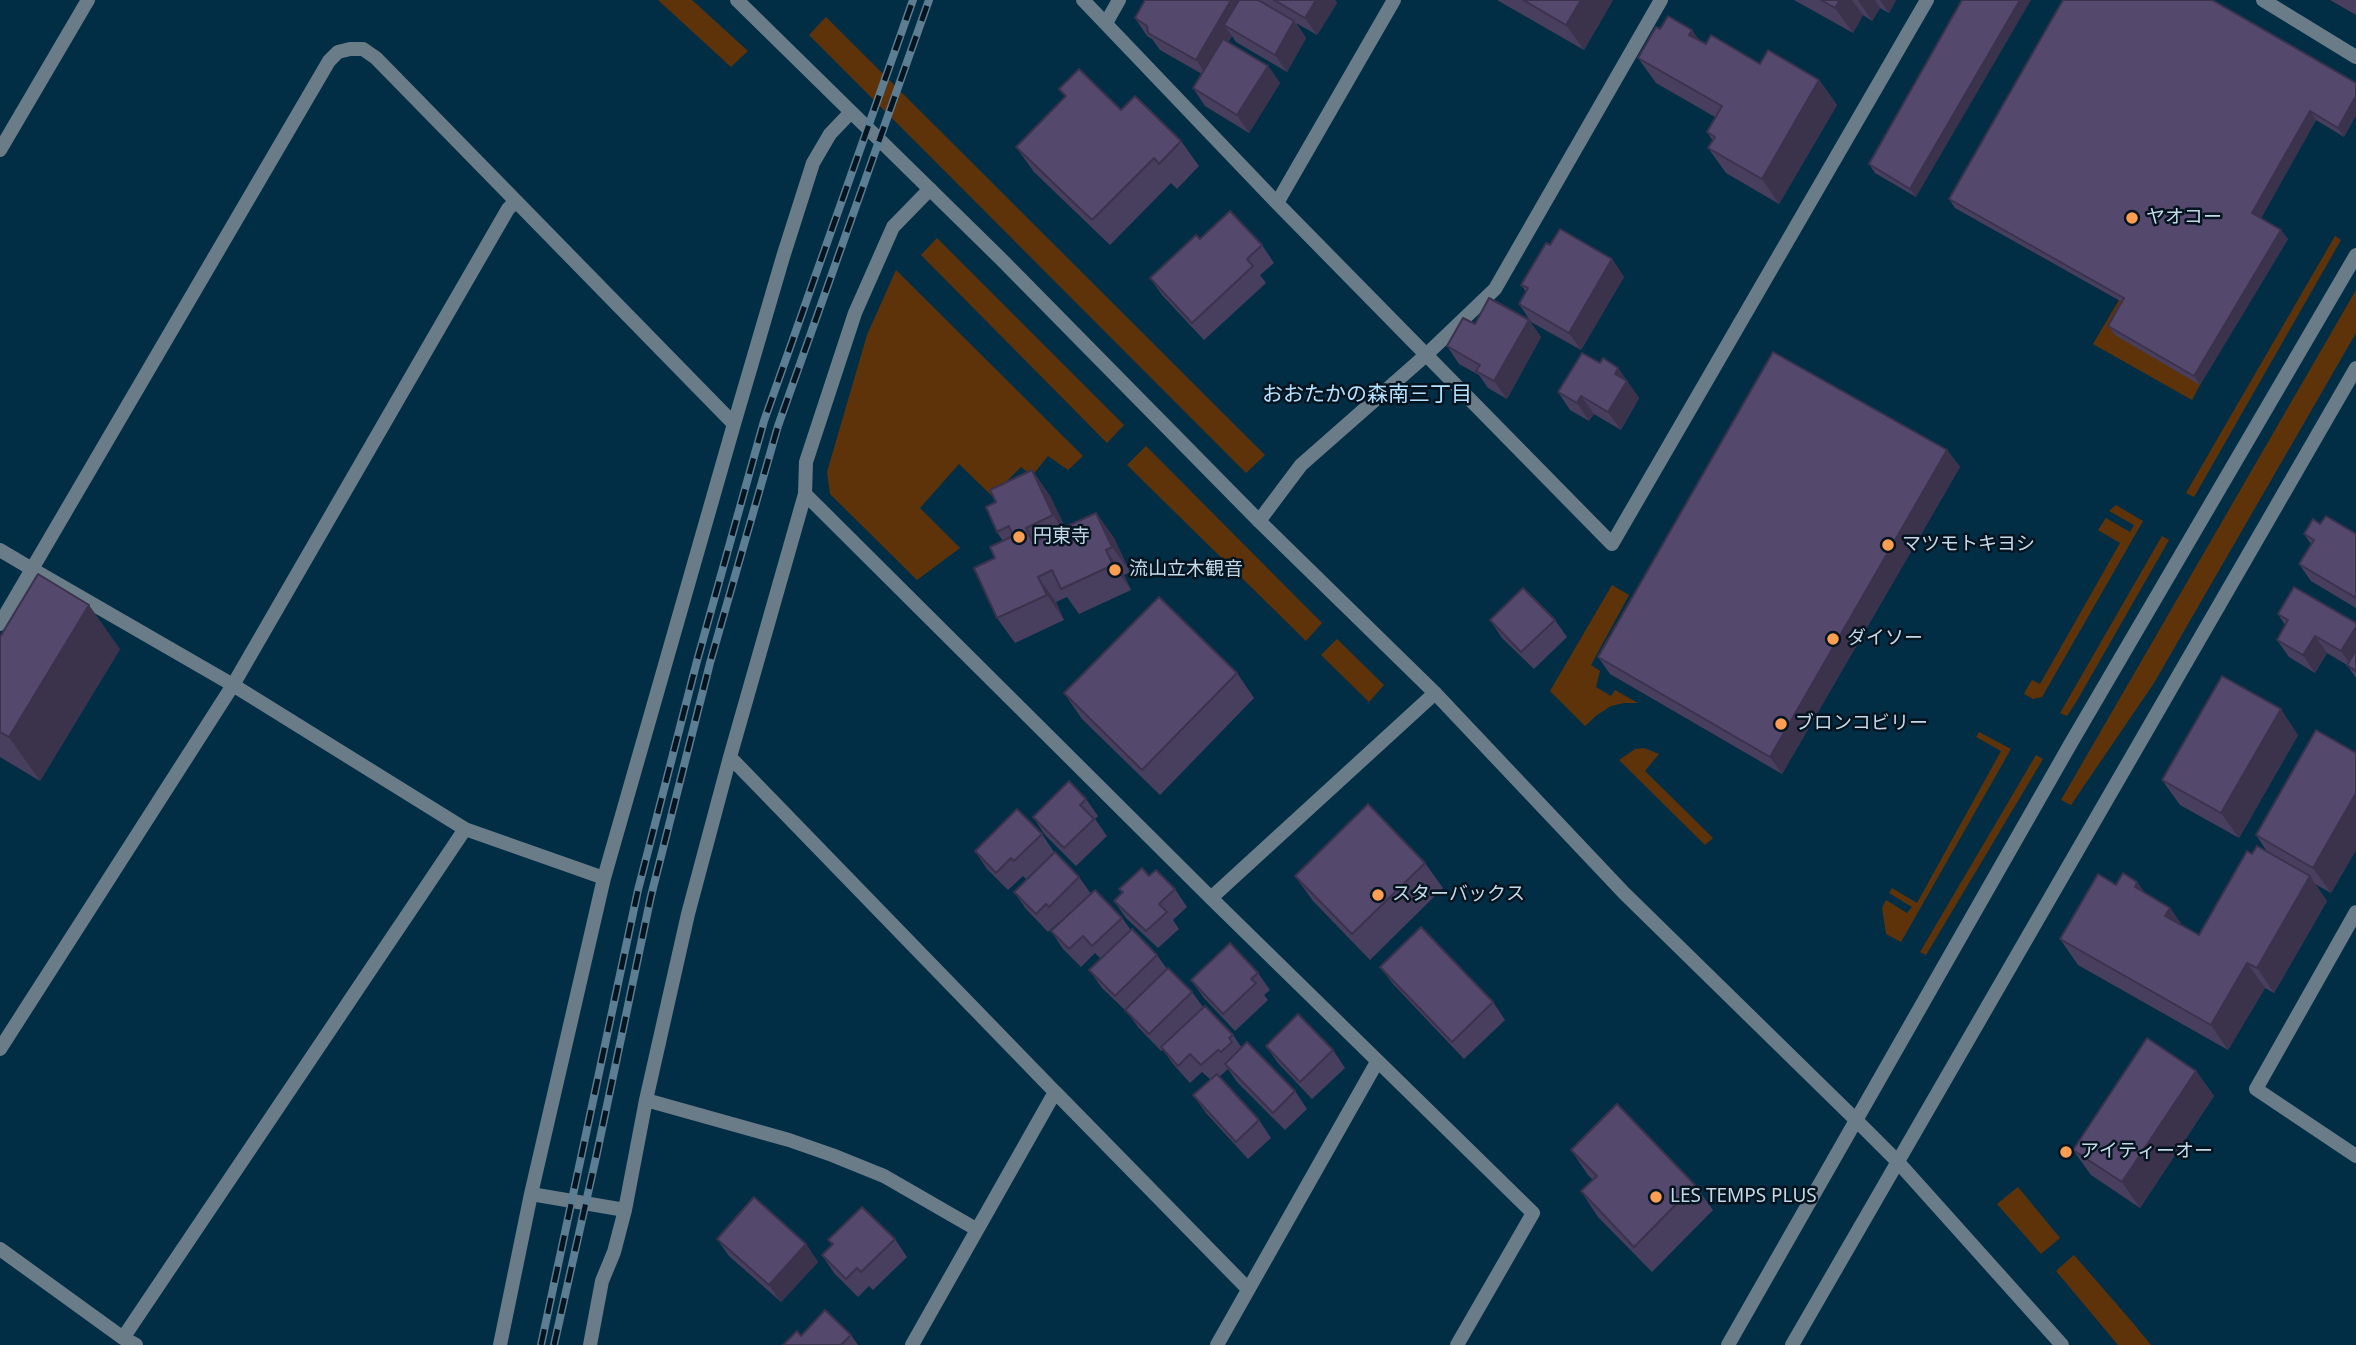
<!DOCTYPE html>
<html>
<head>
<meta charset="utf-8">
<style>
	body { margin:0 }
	canvas { display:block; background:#012e45 }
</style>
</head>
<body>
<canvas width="2356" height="1345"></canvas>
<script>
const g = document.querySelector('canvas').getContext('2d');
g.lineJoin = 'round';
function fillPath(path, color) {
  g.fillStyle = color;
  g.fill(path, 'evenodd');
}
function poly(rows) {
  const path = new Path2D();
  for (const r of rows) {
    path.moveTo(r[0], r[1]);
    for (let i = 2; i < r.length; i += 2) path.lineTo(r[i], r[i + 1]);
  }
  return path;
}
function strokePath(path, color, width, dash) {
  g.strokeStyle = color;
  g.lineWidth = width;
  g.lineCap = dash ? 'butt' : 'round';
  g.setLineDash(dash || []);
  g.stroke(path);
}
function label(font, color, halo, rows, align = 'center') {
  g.font = font + ' "Noto Sans","Noto Sans JP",sans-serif';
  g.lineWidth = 5;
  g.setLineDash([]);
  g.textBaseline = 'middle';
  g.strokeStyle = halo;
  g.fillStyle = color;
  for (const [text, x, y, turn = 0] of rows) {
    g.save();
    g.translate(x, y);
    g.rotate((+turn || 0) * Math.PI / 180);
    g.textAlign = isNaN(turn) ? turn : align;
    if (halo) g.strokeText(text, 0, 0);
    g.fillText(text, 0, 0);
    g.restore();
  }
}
const green = poly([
	[658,0,692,0,748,51,731,67],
	[826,17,1265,455,1246,473,812,38,809,35],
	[2335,236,2341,240,2194,497,2186,493],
	[937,238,1124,425,1107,443,921,255],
	[896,270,1083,456,1068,470,1048,456,1032,476,1021,467,992,496,959,464,920,508,960,548,917,580,830,494,827,472,867,335],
	[2356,290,2356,333,2154,683,2071,805,2061,800],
	[2119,300,2131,307,2200,385,2192,400,2093,344],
	[1146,446,1322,623,1306,641,1127,465],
	[2116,505,2143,521,2042,697,2033,699,2024,694,2026,690,2032,680,2040,684,2120,543,2098,530,2106,518,2130,532,2134,525,2109,511],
	[2162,536,2169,540,2075,704,2067,716,2060,713],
	[1612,585,1629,595,1591,665,1600,671,1596,687,1611,696,1615,690,1638,703,1624,703,1611,706,1597,715,1585,726,1550,691],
	[1337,639,1384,685,1369,702,1321,655],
	[1979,732,2011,749,1901,942,1886,934,1882,908,1886,900,1907,913,1912,907,1889,893,1892,888,1917,903,2001,751,1976,737],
	[1644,748,1659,754,1645,771,1713,838,1705,845,1619,760,1635,749],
	[2036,755,2043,759,1926,955,1920,952],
	[2018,1187,2060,1238,2041,1254,1997,1204],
	[2074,1255,2133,1323,2151,1345,2118,1345,2056,1271]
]);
const minor = poly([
	[1083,0,1277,203,1612,544,1927,0],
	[2263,0,2356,57],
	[1106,23,1119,0],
	[1277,203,1394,0],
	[734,424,783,257,813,163,830,134,850,113],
	[805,494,806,462,855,313,893,227,930,189],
	[1259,521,1301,465,1426,355,1495,289,1661,0],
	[0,550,32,569,329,61,338,52,350,49,363,49,376,58,734,424,604,878,531,1194,500,1345],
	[0,624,32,569,233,685,465,829,604,878],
	[730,757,1055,1092,912,1345],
	[1211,898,1435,693],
	[2356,912,2256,1089,2356,1156],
	[0,1049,233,685,508,209,515,202],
	[1055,1092,1248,1289],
	[646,1100,789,1140,832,1155,884,1176,976,1229],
	[531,1194,625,1210],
	[0,1249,123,1338,136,1345],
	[123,1338,465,829],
	[590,1345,602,1281,614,1252,625,1210,646,1100,688,914,730,757,805,494,1211,898,1533,1213,1457,1345],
	[1217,1345,1377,1062]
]);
const tertiary = poly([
	[737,0,1002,260,1259,521,1435,693,1624,893,1857,1121,1897,1161,2062,1345],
	[0,150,88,0],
	[1728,1345,2071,743,2356,255],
	[1792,1345,2356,368]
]);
const rail = poly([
	[541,1345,638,890,697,661,764,421,913,0],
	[554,1345,597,1153,651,896,710,663,778,426,929,0]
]);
const wall = poly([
	[1259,0,1335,0,1337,3,1317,35,1296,23,1306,38,1287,72,1236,42,1232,36,1228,42,1268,66,1280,83,1249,133,1205,106,1193,88,1202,74,1160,50,1152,39,1147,36,1135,18],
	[1497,0,1613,0,1584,50],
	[1794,0,1896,0,1889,13,1880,8,1872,21,1863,15,1853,33],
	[1962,0,1916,197,1875,173,1869,164],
	[2330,0,2356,0,2356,15],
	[1699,40,1706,44,1760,64,1819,80,1837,105,1779,204,1726,173,1708,148,1713,141,1707,132,1715,117,1656,83,1638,58],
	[2356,83,2356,115,2344,137,2316,120,2261,218,2288,239,2200,385,2115,335,2108,326,2122,302,1955,208,1949,199],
	[1059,89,1121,110,1181,141,1199,166,1177,189,1171,183,1110,245,1034,172,1016,147,1065,97],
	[1200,239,1262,245,1274,263,1260,275,1266,283,1204,340,1162,295,1150,278],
	[1550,245,1612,259,1624,277,1581,350,1531,322,1519,304,1526,292,1521,285],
	[1529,320,1541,337,1507,399,1488,388,1479,375,1459,364,1447,346,1475,324],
	[1600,363,1618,368,1639,398,1621,430,1594,414,1589,421,1570,410,1558,392],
	[1947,450,1960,467,1782,774,1610,674,1598,657],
	[1032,470,1050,496,1065,527,1096,513,1114,538,1130,572,1124,575,1131,590,1079,614,1067,597,1056,602,1064,620,1015,643,997,618,995,558,1003,541,997,532,996,502],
	[2320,524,2356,534,2356,608,2311,581,2299,564,2311,544,2304,534],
	[2278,614,2356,623,2356,678,2347,665,2327,653,2315,673,2289,657,2277,640,2285,625],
	[1490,620,1555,620,1567,637,1534,669,1502,638],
	[0,637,120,649,40,781,0,757],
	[1237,673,1254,698,1160,795,1082,719,1064,693],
	[2298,735,2239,838,2180,805,2162,780],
	[2356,753,2356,850,2331,893,2315,884,2327,901,2274,993,2265,988,2228,1050,2078,965,2060,939,2116,885,2137,882,2145,893,2170,908,2183,927,2199,935,2252,854,2268,853,2256,835],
	[1086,799,1098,816,1095,819,1107,836,1076,866,1045,835,1033,817],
	[1042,834,1054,852,1026,879,1023,876,1008,890,987,869,975,851],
	[1425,863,1443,888,1370,960,1313,901,1295,876],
	[1149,876,1175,889,1187,907,1173,920,1179,929,1158,948,1126,918,1114,901,1122,893,1119,889],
	[1079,877,1091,894,1122,918,1131,930,1157,955,1167,969,1192,992,1203,1007,1233,1035,1242,1048,1295,1091,1307,1109,1285,1130,1237,1082,1228,1069,1219,1077,1259,1120,1271,1138,1248,1159,1206,1113,1193,1095,1211,1080,1202,1072,1190,1083,1173,1064,1163,1050,1161,1051,1138,1027,1128,1013,1102,988,1089,970,1101,959,1095,953,1081,967,1063,949,1051,931,1060,923,1059,922,1048,932,1026,909,1014,892],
	[1380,967,1493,1002,1505,1020,1464,1059,1393,984],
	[1258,973,1270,990,1264,995,1268,1000,1235,1031,1204,998,1191,980],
	[1266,1046,1333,1050,1345,1068,1312,1099,1278,1063],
	[2196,1071,2214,1096,2140,1208,2091,1175,2073,1150],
	[1571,1150,1695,1185,1713,1210,1652,1272,1598,1217,1581,1191,1593,1180,1588,1175],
	[717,1239,806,1244,818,1262,781,1302,729,1256],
	[895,1239,907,1257,873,1290,869,1286,858,1297,834,1273,822,1255,832,1245,828,1240],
	[851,1335,858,1345,783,1345,801,1336]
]);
const shadedWall = poly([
	[1231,0,1241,0,1224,25,1232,36,1208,77,1196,60],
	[1316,0,1335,0,1337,3,1317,35,1305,18],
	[1581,0,1613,0,1584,50,1566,25],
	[1840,0,1852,0,1863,15,1853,33,1835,8],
	[1858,0,1875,0,1880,8,1872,21],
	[1880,0,1896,0,1889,13],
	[2020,0,2031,0,1916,197,1910,189],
	[1294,21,1306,38,1287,72,1275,55],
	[1692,30,1710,55,1689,35],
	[1268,66,1280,83,1249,133,1237,115],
	[1819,80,1837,105,1779,204,1762,179],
	[2356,96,2356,115,2344,137,2338,128],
	[2310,111,2316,120,2259,222,2252,213],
	[2281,230,2288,239,2200,385,2194,376],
	[1612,259,1624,277,1581,350,1569,333],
	[1529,320,1541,337,1507,399,1494,381],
	[1618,368,1639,398,1621,430,1608,412,1615,374],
	[1581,396,1594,414,1589,421,1577,403],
	[1947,450,1960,467,1782,774,1770,757],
	[1032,470,1050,496,1071,541,1053,515],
	[1096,513,1114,538,1130,572,1112,547],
	[1106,550,1124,575,1131,590,1113,565],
	[1038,577,1056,602,1064,620,1047,595],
	[89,605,120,649,40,781,9,737],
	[2356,627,2356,665,2354,669,2341,651],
	[2315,636,2327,653,2315,673,2303,655],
	[2281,709,2298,735,2239,838,2221,813],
	[2356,793,2356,850,2331,893,2313,868],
	[2310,876,2327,901,2274,993,2257,968],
	[2137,882,2155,908,2135,887],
	[2170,908,2188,933,2165,916],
	[2247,963,2265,988,2228,1050,2211,1025],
	[2196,1071,2214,1096,2140,1208,2122,1182],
	[806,1244,818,1262,781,1302,769,1285]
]);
const building = poly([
	[1145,0,1231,0,1196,60,1148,33,1147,26,1135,18,1145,0],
	[1239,0,1258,0,1294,21,1275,55,1224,25,1239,0],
	[1274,0,1316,0,1305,18,1274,0],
	[1523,0,1581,0,1566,25,1523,0],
	[1821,0,1840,0,1835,8,1821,0],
	[1962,0,2020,0,1910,189,1869,164,1962,0],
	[2063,0,2212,0,2356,83,2356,96,2338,128,2310,111,2252,213,2281,230,2194,376,2108,326,2124,298,1949,199,2063,0],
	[1668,16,1692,30,1689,35,1706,44,1711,35,1760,64,1768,50,1819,80,1762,179,1708,148,1715,137,1707,132,1722,106,1638,58,1656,27,1660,29,1668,16],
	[1223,39,1268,66,1237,115,1193,88,1223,39],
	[1079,69,1121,110,1135,96,1181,141,1159,164,1154,158,1092,220,1016,147,1066,96,1059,89,1079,69],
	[1230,211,1262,245,1247,259,1253,266,1192,323,1150,278,1196,235,1200,239,1230,211],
	[1560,229,1612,259,1569,333,1519,304,1528,288,1521,285,1546,243,1550,245,1560,229],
	[1489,298,1529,320,1494,381,1476,371,1480,365,1447,346,1463,318,1475,324,1489,298],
	[1773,352,1947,450,1770,757,1598,657,1773,352],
	[1582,353,1600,363,1603,358,1618,368,1615,374,1627,381,1608,412,1581,396,1577,403,1558,392,1582,353],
	[1032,470,1053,515,1026,528,1033,542,1096,513,1112,547,1106,550,1113,565,1061,589,1052,570,1038,577,1047,595,997,618,974,568,995,558,990,547,1013,536,1009,526,997,532,986,507,996,502,990,490,1032,470],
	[2326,516,2356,534,2356,598,2299,564,2314,540,2304,534,2313,519,2320,524,2326,516],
	[38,574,89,605,9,737,0,732,0,637,38,574],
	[2294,587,2356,623,2356,627,2341,651,2315,636,2303,655,2277,640,2288,620,2278,614,2294,587],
	[1523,588,1555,620,1521,652,1490,620,1523,588],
	[1159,597,1237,673,1142,770,1064,693,1159,597],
	[2356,650,2356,671,2347,665,2356,650],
	[2222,676,2281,709,2221,813,2162,780,2222,676],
	[2316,730,2356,753,2356,793,2313,868,2256,835,2316,730],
	[1069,781,1086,799,1080,805,1094,819,1064,848,1033,817,1069,781],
	[1368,804,1425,863,1352,934,1295,876,1368,804],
	[1017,809,1042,834,1014,861,1011,858,996,873,975,851,1017,809],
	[2257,846,2310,876,2257,968,2247,963,2211,1025,2060,939,2098,874,2116,885,2123,873,2137,882,2135,887,2170,908,2165,916,2199,935,2247,851,2252,854,2257,846],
	[1055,852,1079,877,1049,907,1046,904,1036,914,1014,892,1055,852],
	[1142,868,1149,876,1156,870,1175,889,1159,904,1167,912,1146,931,1114,901,1123,892,1119,889,1142,868],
	[1095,890,1122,918,1092,946,1083,936,1069,949,1051,931,1095,890],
	[1421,927,1493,1002,1452,1042,1380,967,1421,927],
	[1132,929,1157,955,1115,996,1089,970,1132,929],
	[1230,943,1258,973,1251,979,1256,983,1223,1014,1191,980,1230,943],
	[1168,968,1192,992,1149,1034,1125,1010,1168,968],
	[1205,1006,1233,1035,1229,1038,1232,1042,1221,1052,1218,1050,1201,1065,1190,1054,1178,1066,1161,1047,1205,1006],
	[1298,1014,1333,1050,1300,1082,1266,1046,1298,1014],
	[2147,1038,2196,1071,2122,1182,2073,1150,2147,1038],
	[1247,1042,1295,1091,1273,1113,1225,1064,1247,1042],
	[1217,1074,1259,1120,1236,1142,1193,1095,1217,1074],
	[1617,1104,1695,1185,1634,1247,1581,1191,1597,1176,1571,1150,1617,1104],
	[754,1197,806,1244,769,1285,717,1239,754,1197],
	[862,1207,895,1239,861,1272,857,1268,846,1279,822,1255,833,1244,828,1240,862,1207],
	[825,1310,851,1335,841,1345,783,1345,797,1331,801,1336,825,1310]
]);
const markers = [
	[2132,218,7,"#fb9e51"],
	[1019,537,7,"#fb9e51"],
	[1888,545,7,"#fb9e51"],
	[1115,570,7,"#fb9e51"],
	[1833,639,7,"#fb9e51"],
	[1781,724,7,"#fb9e51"],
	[1378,895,7,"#fb9e51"],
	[2066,1152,7,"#fb9e51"],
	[1656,1197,7,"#fb9e51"]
];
const poiNames = [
	["ヤオコー",2146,218],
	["円東寺",1033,537],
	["マツモトキヨシ",1902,545],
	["流山立木観音",1129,570],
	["ダイソー",1847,639],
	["ブロンコビリー",1795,724],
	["スターバックス",1392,895],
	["アイティーオー",2080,1152],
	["LES TEMPS PLUS",1670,1197]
];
const neighbourhoodNames = [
	["おおたかの森南三丁目",1367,395]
];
fillPath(green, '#5f3309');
strokePath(minor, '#6a7c88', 14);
strokePath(tertiary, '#6a7c88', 14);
strokePath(rail, '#5d7e92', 8);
strokePath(rail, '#05141f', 5, [16]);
fillPath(wall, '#483e5e');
fillPath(shadedWall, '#3b324c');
fillPath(building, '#54486d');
strokePath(building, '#3b324c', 2);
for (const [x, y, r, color] of markers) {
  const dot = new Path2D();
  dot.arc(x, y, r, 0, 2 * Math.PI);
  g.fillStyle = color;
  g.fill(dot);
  strokePath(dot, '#05141f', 2.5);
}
label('19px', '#c4d9e8', '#05141f', poiNames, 'left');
label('21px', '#b5e1ff', '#05141f', neighbourhoodNames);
</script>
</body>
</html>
